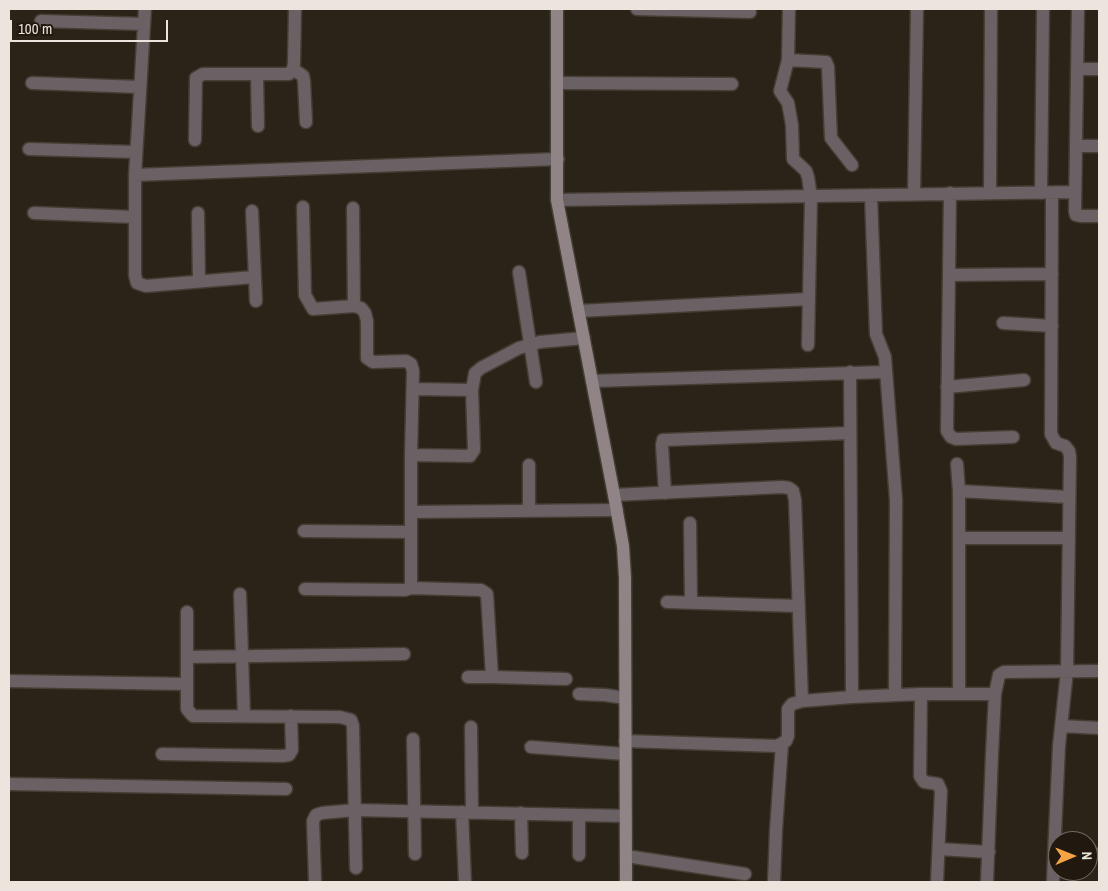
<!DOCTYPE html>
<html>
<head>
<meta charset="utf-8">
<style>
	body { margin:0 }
	#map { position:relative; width:1108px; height:891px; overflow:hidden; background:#2a2318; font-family:"Archivo Narrow",sans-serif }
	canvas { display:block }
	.frame { position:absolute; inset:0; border:10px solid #ebe5de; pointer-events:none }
	.north { position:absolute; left:1048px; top:831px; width:50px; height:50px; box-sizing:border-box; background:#21190f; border:1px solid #726b62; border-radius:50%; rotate:89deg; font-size:14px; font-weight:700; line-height:20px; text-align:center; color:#ebe5de }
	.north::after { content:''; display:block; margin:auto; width:18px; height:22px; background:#f5a345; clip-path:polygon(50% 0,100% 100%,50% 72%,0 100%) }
	.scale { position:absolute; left:10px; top:20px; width:158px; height:22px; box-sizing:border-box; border:2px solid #ebe5de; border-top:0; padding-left:6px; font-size:15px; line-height:18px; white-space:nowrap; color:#ebe5de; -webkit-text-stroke:4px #21190f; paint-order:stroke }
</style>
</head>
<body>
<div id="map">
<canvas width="1108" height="891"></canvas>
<div class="frame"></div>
<div class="north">N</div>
<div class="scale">100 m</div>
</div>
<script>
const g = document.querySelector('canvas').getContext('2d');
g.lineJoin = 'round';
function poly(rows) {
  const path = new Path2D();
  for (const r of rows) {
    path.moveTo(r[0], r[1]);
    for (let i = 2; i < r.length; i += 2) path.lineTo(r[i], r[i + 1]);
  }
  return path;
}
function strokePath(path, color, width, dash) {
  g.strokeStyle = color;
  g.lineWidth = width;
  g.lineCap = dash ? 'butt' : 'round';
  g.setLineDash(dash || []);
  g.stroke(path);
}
const street = poly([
	[145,9,135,175,135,275,137,283,146,286,254,277],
	[637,9,750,12],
	[789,9,788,60,780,91,788,103,792,125,793,159,806,171,808,177,811,197,808,345],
	[1078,9,1075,211,1076,215,1081,216,1099,216],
	[41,21,144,24],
	[788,60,826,62,828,67,831,138,852,165],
	[293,69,303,76,304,81,306,122],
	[1078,69,1099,69],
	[257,75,258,126],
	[32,83,140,87],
	[557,83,732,84],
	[195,140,196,78,203,74,289,74,293,69,294,63,295,9],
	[1077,146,1099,146],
	[29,149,136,152],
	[135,175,558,159],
	[950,193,947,431,951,437,956,439,1013,437],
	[990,193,991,9],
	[1041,193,1043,9],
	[1052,193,1051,434,1056,443,1065,446,1069,451,1070,457,1067,671,1059,746,1054,855],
	[914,194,917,9],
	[871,195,876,334,885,357,896,500,895,695],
	[557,200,1075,192],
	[303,207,305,295,313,309,354,306,361,308,365,313,367,321,367,358,373,362,406,361,411,364,413,371,411,455,470,456,474,450,472,390,475,373,481,368,519,348,540,342,584,338],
	[353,208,354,306],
	[252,211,256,301],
	[34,213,134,217],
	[198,213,199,281],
	[519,272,536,382],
	[950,275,1052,274],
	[579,311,809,299],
	[1003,323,1052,326],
	[850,372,852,697],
	[592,381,886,372],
	[947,387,1024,380],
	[413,389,472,390],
	[411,455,411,512,617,510],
	[957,464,959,491,959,693],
	[959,491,1068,497],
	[665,493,662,445,663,440,850,433],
	[614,495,782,487,789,488,793,491,795,500,802,701],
	[529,511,529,465],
	[690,523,691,602],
	[304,531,411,532],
	[959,538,1069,538],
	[411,588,481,590,487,594,492,677,566,679],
	[305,589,405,590,411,588,411,512],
	[240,594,244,716],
	[667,602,799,606],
	[187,612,187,709,193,716,340,717,351,720,353,726,356,868],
	[187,657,404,654],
	[468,677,492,677],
	[9,681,187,684],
	[579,694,605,695,625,698],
	[921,694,920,776,924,782,938,784,941,791,937,882],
	[1061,726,1099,728],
	[471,727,472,812],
	[413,739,415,854],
	[625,741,777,746,786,741,788,736,788,709,792,704,802,701,852,697,921,694,995,694],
	[531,747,625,754],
	[162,754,282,756,289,755,292,750,291,716],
	[9,784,286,789],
	[462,812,465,882],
	[521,813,522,853],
	[579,815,579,855],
	[939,849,989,852],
	[1088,854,1099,854],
	[626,856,745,874],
	[315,880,313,821,316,815,322,813,355,810,625,816],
	[774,882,776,830,782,744],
	[987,882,992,754,995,694,999,675,1004,672,1099,671],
	[1053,882,1054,855,1058,855]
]);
const secondary = poly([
	[557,9,557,200,614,495,623,546,625,578,626,882]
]);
strokePath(street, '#453e34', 15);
strokePath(secondary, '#453e34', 15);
strokePath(street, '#696163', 12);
strokePath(secondary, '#908486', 12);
</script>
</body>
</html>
